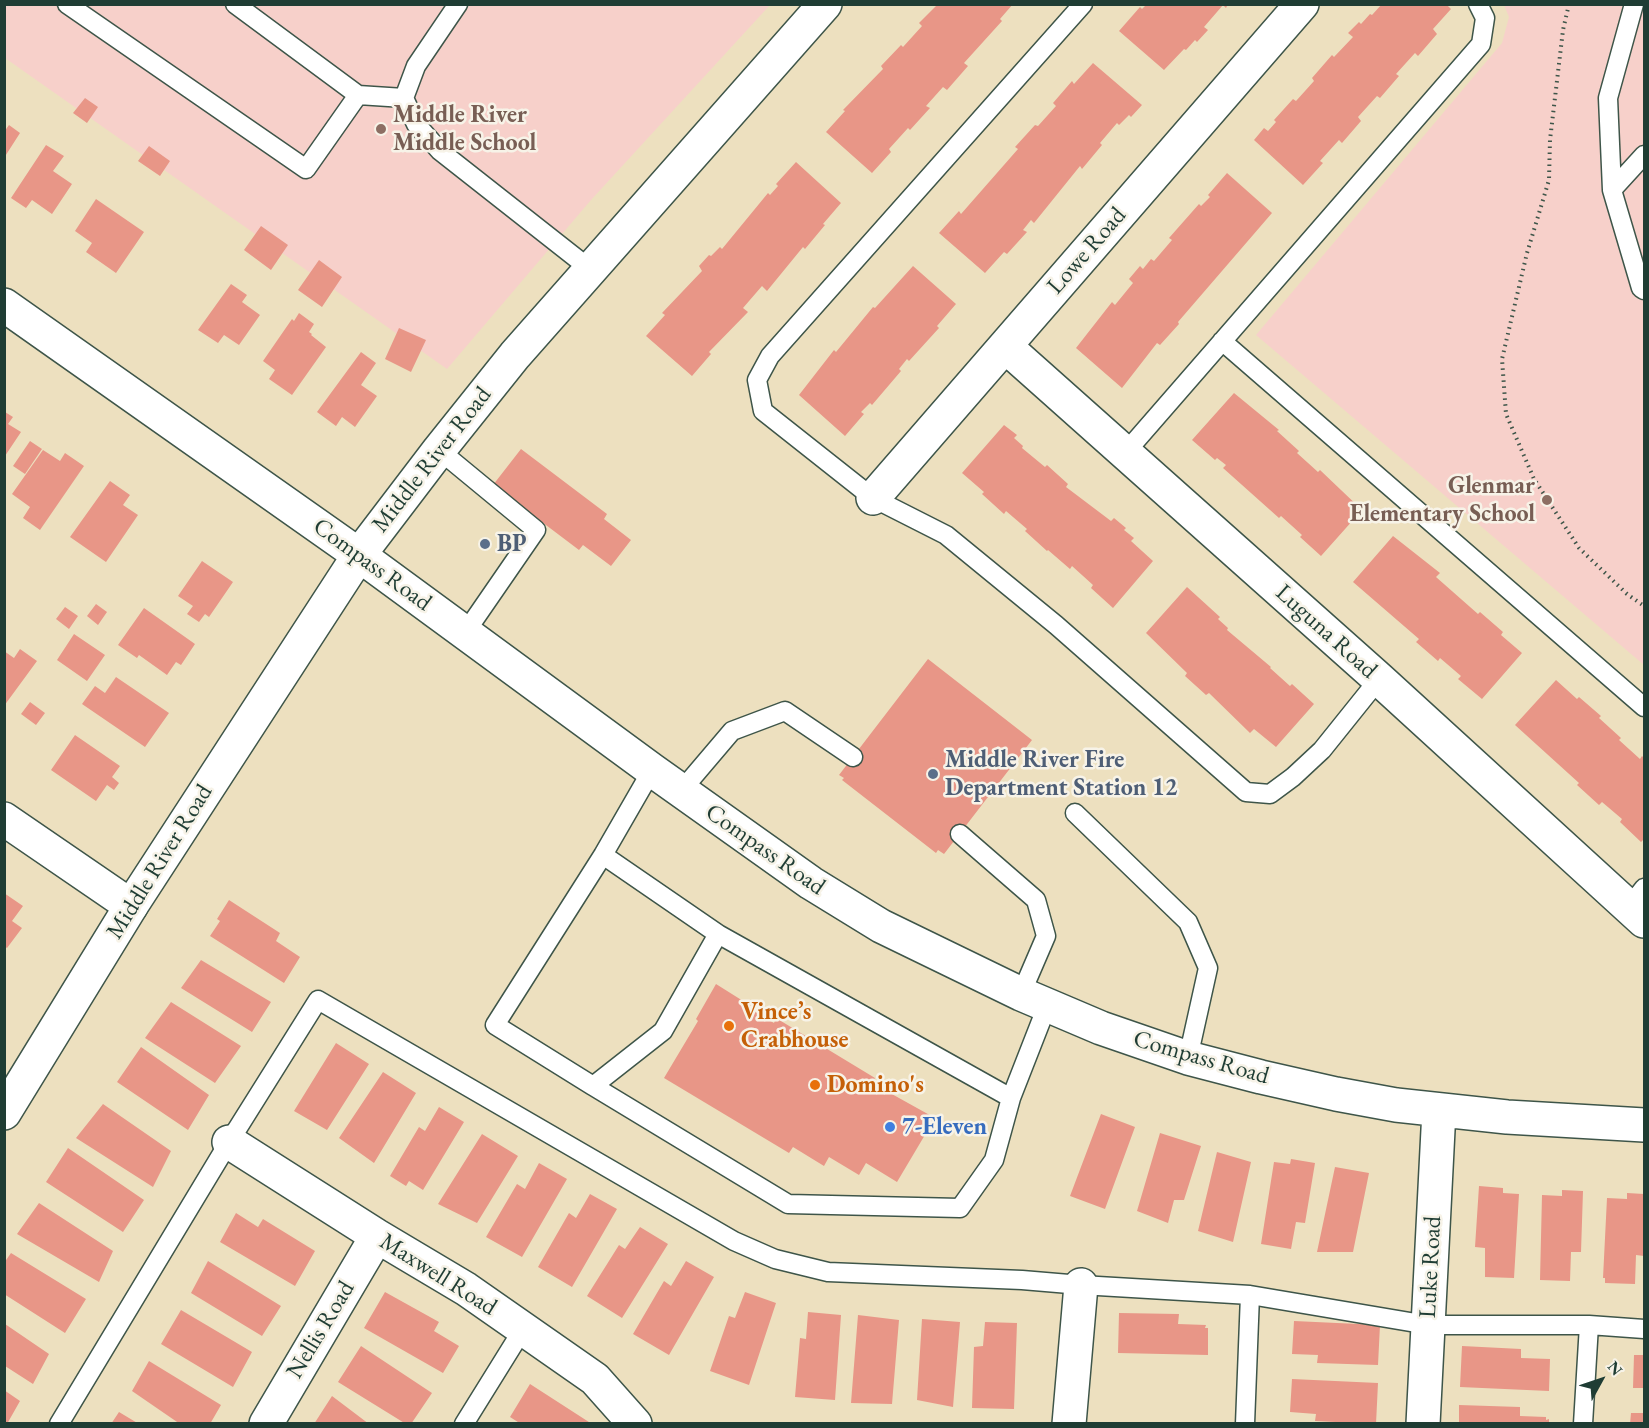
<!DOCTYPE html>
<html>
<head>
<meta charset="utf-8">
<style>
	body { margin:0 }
	#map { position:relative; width:1649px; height:1428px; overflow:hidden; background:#ede0bf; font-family:"EB Garamond",serif }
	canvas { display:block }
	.frame { position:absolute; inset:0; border:6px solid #1f3d34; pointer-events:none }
	.north { position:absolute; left:1571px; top:1350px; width:60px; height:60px; -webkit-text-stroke:4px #f7f3e8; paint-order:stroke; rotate:50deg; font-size:16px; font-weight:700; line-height:24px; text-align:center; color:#1f3d34 }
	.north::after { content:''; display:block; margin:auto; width:21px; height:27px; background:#1f3d34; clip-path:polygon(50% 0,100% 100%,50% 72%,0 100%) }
</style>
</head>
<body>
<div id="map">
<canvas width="1649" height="1428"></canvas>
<div class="frame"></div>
<div class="north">N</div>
</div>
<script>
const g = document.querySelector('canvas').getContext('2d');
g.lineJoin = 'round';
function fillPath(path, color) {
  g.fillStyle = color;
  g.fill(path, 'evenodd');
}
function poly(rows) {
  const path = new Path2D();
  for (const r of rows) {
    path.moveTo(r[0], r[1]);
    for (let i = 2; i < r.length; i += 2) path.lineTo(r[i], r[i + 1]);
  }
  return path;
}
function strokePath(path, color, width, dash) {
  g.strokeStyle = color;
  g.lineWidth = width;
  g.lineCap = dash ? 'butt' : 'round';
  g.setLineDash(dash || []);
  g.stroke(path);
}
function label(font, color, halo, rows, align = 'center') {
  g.font = font + ' "EB Garamond",serif';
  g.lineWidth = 5;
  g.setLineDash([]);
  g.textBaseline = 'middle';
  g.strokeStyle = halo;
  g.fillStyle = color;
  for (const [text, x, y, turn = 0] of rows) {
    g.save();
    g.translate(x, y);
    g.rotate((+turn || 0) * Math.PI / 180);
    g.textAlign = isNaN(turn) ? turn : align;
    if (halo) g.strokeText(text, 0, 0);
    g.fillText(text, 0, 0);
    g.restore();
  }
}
const built = poly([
	[5,5,770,5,591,200,447,369,5,58],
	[1504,5,1644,5,1644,665,1256,335,1502,43,1509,17]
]);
const building = poly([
	[938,4,1013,4,1000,19,1002,21,964,63,968,66,947,90,943,87,926,106,930,108,910,130,908,128,889,149,891,152,872,173,826,132,845,111,843,110,883,69,881,66,901,45,903,47,922,26,919,23],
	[1228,4,1226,8,1223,5,1204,27,1208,30,1197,42,1195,40,1186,50,1184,49,1164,70,1119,31,1140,7,1142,9,1146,5],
	[1382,4,1446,4,1451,9,1433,29,1437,34,1418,56,1415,53,1396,74,1399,76,1380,98,1377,96,1358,117,1361,121,1342,143,1339,140,1320,161,1323,163,1303,185,1254,140,1264,128,1268,131,1276,122,1274,120,1293,99,1296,101,1314,81,1312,78,1332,55,1334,57,1353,37,1348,33,1359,22,1361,24,1370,14,1372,15],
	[1093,63,1142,105,1131,117,1129,115,1119,125,1117,123,1100,143,1102,145,1082,169,1080,166,1034,223,1031,220,1023,230,1027,232,1007,254,1004,252,985,273,939,233,959,211,961,214,1018,149,1015,147,1035,125,1038,126,1056,106,1053,103,1072,81,1074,84],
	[85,98,98,107,87,123,73,113],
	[9,125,20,133,4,158,4,132],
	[46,145,64,156,53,171,72,184,52,214,32,200,26,208,11,198],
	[149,146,170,161,160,176,138,161],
	[796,162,841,203,823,224,825,225,805,249,803,247,767,291,762,286,743,308,748,312,709,352,711,354,692,376,646,336,665,315,662,313,702,271,699,266,709,255,711,256,720,247,722,249,768,193,770,195,778,186,776,184],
	[1227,173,1272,213,1178,322,1179,324,1160,345,1157,343,1122,388,1076,348,1112,302,1115,305,1133,283,1129,279,1140,266,1143,269,1151,259,1154,261,1172,240,1169,238,1199,204,1201,206,1210,197,1208,195],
	[96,199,144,232,116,273,86,252,92,243,75,231],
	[261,226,288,245,271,270,244,250],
	[319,260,342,277,322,307,298,290],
	[913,266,956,304,937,326,939,328,909,361,907,359,899,369,901,371,872,405,870,403,861,412,864,414,845,436,799,395,834,350,836,352,873,307,875,308],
	[231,284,247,295,242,302,260,315,239,345,224,335,218,343,198,330],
	[299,313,314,324,309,332,312,334,311,335,326,347,292,395,269,379,275,370,263,361,292,319,294,321],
	[399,328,426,340,411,372,385,359],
	[361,352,376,363,361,385,377,396,355,427,342,417,336,426,317,412],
	[1234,393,1279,430,1277,431,1299,451,1297,453,1318,472,1320,470,1362,510,1321,556,1300,537,1302,535,1281,516,1279,518,1223,468,1226,465,1217,458,1215,460,1192,440],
	[5,412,13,417,8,424,21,432,5,456],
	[1004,425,1017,435,1014,438,1023,446,1022,448,1045,467,1047,465,1068,484,1066,487,1111,521,1114,518,1126,528,1124,530,1134,538,1131,541,1153,561,1113,608,1091,588,1093,585,1072,566,1070,569,1048,550,1047,551,1025,531,1027,529,1006,511,1004,514,982,494,984,492,962,473],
	[30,441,42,449,25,474,13,466],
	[521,449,607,514,604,519,631,540,611,566,583,545,579,550,493,485],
	[43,450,60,461,65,453,84,466,40,530,23,518,30,507,12,494],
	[110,481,130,495,123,505,138,515,106,562,70,537],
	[1393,536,1440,573,1436,577,1478,614,1480,612,1503,632,1501,635,1522,653,1482,699,1458,679,1461,676,1440,658,1438,661,1416,642,1419,639,1353,582],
	[202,561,233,582,209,617,205,614,199,622,187,614,193,606,178,596],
	[1187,587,1220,617,1218,619,1228,628,1227,630,1271,667,1270,668,1290,686,1292,684,1314,704,1276,747,1254,729,1250,733,1209,693,1206,695,1185,676,1187,673,1146,633],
	[96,604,107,612,98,625,87,616],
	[65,607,78,616,69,629,56,619],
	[144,608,195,644,181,665,176,662,167,675,139,655,137,658,118,645],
	[74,634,105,655,87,681,57,660],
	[20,649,37,661,4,706,4,651,14,658],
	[928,659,1032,740,944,854,938,850,936,853,842,780,844,778,839,775],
	[116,677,169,713,145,747,82,704,95,686,105,693],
	[1556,680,1577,699,1579,697,1601,716,1599,718,1621,738,1619,740,1640,759,1642,756,1644,758,1644,839,1641,842,1620,822,1622,819,1602,802,1599,805,1577,785,1579,783,1515,725],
	[30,702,45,713,36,725,21,714],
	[75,735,120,766,112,777,119,783,114,790,107,785,96,801,51,770],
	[4,893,23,906,12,921,22,928,7,948,4,946],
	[229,900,280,933,276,941,300,957,284,983,210,936,220,921,217,919],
	[201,960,271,1002,252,1032,181,988],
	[716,984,751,1006,750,1009,774,1023,776,1018,875,1078,872,1083,935,1118,897,1182,866,1163,859,1175,829,1157,824,1166,793,1147,789,1153,664,1078,698,1021,696,1019],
	[171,1002,241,1046,215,1083,145,1038],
	[336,1043,369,1064,327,1130,294,1111],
	[141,1047,209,1095,188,1130,117,1082],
	[383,1072,416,1093,374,1163,339,1138],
	[103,1104,171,1151,153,1187,76,1138],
	[439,1107,464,1122,423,1190,409,1181,406,1186,390,1176,419,1127,425,1131],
	[1101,1114,1135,1127,1105,1209,1070,1196],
	[1160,1133,1201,1146,1184,1200,1174,1200,1168,1223,1137,1211],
	[482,1134,518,1156,477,1223,438,1204],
	[68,1148,144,1200,123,1232,46,1182],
	[1217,1152,1251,1162,1233,1242,1198,1231],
	[1291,1159,1315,1163,1305,1223,1296,1222,1291,1249,1261,1244,1274,1162,1290,1164],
	[539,1163,567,1179,522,1257,486,1237,517,1184,525,1189],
	[1335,1167,1369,1173,1353,1252,1317,1252],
	[1479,1186,1503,1188,1503,1193,1519,1194,1514,1278,1485,1277,1485,1248,1475,1247],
	[1562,1190,1583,1191,1581,1252,1571,1252,1570,1281,1540,1280,1542,1195,1562,1196],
	[1627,1193,1644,1194,1644,1256,1636,1255,1635,1284,1605,1283,1605,1278,1603,1278,1607,1198,1627,1199],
	[590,1194,617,1209,572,1287,538,1267,569,1213,576,1218],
	[39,1203,113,1251,99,1282,17,1234],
	[236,1213,258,1227,263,1219,315,1251,295,1286,220,1242],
	[640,1227,668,1244,622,1318,587,1296,619,1245,625,1249],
	[11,1253,86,1299,65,1333,4,1294,4,1263],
	[208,1261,281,1306,262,1336,191,1293],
	[686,1261,714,1277,669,1355,633,1334,664,1281,671,1286],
	[385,1292,439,1322,434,1331,459,1346,443,1373,364,1328],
	[745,1292,776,1303,749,1385,710,1371,729,1316,735,1318],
	[181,1310,252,1352,233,1387,161,1344],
	[808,1312,841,1315,835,1400,795,1397,800,1338,806,1339],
	[1119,1313,1179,1314,1178,1324,1206,1325,1205,1328,1208,1328,1208,1355,1118,1353],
	[858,1315,899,1320,892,1404,851,1403],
	[922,1319,960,1322,953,1407,917,1400],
	[1294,1321,1380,1325,1378,1365,1317,1363,1318,1355,1292,1354],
	[985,1322,1017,1323,1014,1409,972,1408,974,1347,983,1346],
	[5,1324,49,1354,33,1384,5,1366],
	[361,1346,432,1393,411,1424,406,1424,338,1382],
	[1462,1346,1521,1349,1521,1358,1550,1359,1549,1391,1460,1387],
	[1634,1355,1644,1355,1644,1388,1633,1388],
	[149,1361,221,1405,210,1424,180,1424,132,1391],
	[1292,1379,1378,1383,1376,1424,1315,1421,1316,1414,1290,1412],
	[530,1384,592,1424,521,1424,510,1417],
	[4,1390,20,1401,7,1424,4,1424],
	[332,1396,369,1424,314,1424],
	[1459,1405,1520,1407,1520,1416,1546,1417,1546,1420,1549,1419,1549,1424,1459,1424],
	[119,1412,139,1424,111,1424],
	[1631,1413,1644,1413,1644,1424,1630,1424]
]);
const path = poly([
	[1569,4,1563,30,1550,140,1549,180,1527,253,1502,359,1506,414,1534,479,1579,548,1627,594,1644,606]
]);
const lane = poly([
	[67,4,306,169,358,95],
	[235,4,358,95,404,98,416,124,440,151,590,269],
	[1083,4,770,356,757,380,763,411,873,498,946,535,1056,625,1246,792,1270,794,1293,777,1322,750,1379,679],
	[1634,4,1608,98,1612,190,1641,288,1644,290],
	[404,98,416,66,458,4],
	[1612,190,1644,155],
	[1222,341,1644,707],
	[439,450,536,530,465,633],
	[1125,453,1481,44,1485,18,1478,4],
	[681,791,732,731,785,711,853,757],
	[1075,813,1188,922,1208,968,1188,1058],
	[960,834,1036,900,1046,936,1021,994],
	[603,855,718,934,663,1031,593,1086,495,1025,603,855,652,770],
	[1629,907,1644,888],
	[718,934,1011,1098,1047,1006],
	[593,1086,788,1204,960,1208,994,1160,1011,1098],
	[59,1424,229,1142,318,1000,734,1241,775,1259,828,1272,1022,1280,1081,1285,1250,1295,1428,1325,1589,1325,1644,1329],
	[464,1424,523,1329],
	[1245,1424,1250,1295],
	[1583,1424,1589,1325]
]);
const street = poly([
	[1005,346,1379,679,1644,921],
	[873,498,1302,4],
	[359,555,652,770,811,883,881,926,1021,994,1101,1028,1188,1058,1261,1077,1336,1094,1396,1105,1507,1117,1644,1125],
	[4,819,131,906],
	[229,1142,377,1236,466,1289,595,1379,635,1424],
	[266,1424,377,1236],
	[1069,1424,1081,1285],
	[1423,1424,1439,1110]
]);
const secondary = poly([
	[4,305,359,555],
	[4,1113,131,906,359,555,439,450,515,355,825,4]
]);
const markers = [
	[381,129,6,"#8d6e63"],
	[1547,500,6,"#8d6e63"],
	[485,544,6,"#5c6f8a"],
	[933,774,6,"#5c6f8a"],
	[729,1026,6,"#e8710a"],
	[815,1085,6,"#e8710a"],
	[890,1127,6,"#3f7fe0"]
];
const educationNames = [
	["Middle River",393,115],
	["Middle School",393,143],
	["Glenmar",1535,486,"right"],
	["Elementary School",1535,514,"right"]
];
const streetNames = [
	["Lowe Road",1087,251,-49],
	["Middle River Road",432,460,-52],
	["Compass Road",372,565,36],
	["Luguna Road",1326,632,42],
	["Compass Road",765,850,35],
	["Middle River Road",160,862,-58],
	["Compass Road",1201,1058,16],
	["Luke Road",1431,1267,-87],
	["Maxwell Road",438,1275,32],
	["Nellis Road",321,1330,-59]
];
const serviceNames = [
	["BP",497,544],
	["Middle River Fire",945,760],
	["Department Station 12",945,788]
];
const foodNames = [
	["Vince’s",741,1012],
	["Crabhouse",741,1040],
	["Domino's",827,1085]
];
const shopNames = [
	["7-Eleven",902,1127]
];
fillPath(built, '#f7d0ca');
fillPath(building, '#e89687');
strokePath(lane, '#3e5549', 21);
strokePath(street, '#3e5549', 36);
strokePath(secondary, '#3e5549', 36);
strokePath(path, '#3e5549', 4, [1.5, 4.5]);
strokePath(lane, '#fff', 18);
strokePath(street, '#fff', 33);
strokePath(secondary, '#fff', 33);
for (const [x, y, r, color] of markers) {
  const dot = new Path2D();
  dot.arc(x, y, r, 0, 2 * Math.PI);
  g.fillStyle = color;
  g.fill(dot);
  strokePath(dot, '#f7f3e8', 2);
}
label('bold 24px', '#785e54', '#f7f3e8', educationNames, 'left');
label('24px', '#1f3d34', '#f7f3e8', streetNames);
label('bold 24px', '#4e5e75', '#f7f3e8', serviceNames, 'left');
label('bold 24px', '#c56008', '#f7f3e8', foodNames, 'left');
label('bold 24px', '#366cbe', '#f7f3e8', shopNames, 'left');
</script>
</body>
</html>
